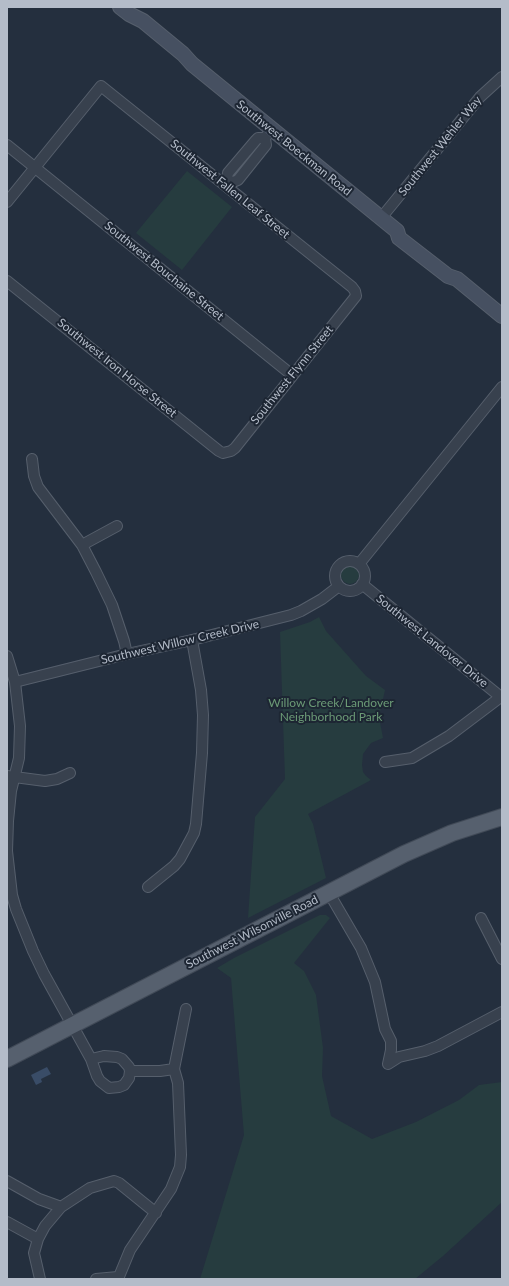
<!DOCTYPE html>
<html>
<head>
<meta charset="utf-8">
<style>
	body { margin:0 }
	#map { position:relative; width:509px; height:1286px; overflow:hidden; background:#242f3e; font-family:Lato,sans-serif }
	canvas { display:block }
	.frame { position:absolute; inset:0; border:8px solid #b4bcc9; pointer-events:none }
</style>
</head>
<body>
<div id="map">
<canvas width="509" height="1286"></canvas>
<div class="frame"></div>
</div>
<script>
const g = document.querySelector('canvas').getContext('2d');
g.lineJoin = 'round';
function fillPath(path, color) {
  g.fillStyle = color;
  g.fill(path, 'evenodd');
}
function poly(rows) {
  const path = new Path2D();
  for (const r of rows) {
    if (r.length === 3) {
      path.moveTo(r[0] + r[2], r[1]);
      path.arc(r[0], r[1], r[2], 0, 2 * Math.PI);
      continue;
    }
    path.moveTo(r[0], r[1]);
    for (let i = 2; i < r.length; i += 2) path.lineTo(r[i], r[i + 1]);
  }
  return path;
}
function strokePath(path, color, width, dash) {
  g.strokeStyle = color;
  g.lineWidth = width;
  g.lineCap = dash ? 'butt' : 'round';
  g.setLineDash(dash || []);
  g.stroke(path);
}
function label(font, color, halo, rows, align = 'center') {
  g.font = font + ' Lato,sans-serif';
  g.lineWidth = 4;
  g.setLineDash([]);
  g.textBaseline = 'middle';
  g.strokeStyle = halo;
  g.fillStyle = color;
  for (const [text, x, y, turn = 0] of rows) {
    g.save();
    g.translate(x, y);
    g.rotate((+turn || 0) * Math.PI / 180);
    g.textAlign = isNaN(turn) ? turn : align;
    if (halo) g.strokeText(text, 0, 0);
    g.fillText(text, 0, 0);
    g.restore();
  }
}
const green = poly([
	[187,171,232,207,182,270,136,233],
	[350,575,9],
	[319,617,326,631,366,676,385,690,379,717,383,738,371,743,363,754,362,765,363,772,366,776,371,780,308,814,313,824,326,878,248,918,255,817,285,779,280,632,310,622],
	[320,915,326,915,330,918,294,963,304,971,316,995,323,1048,322,1076,331,1116,372,1139,416,1122,459,1100,479,1085,502,1082,502,1202,443,1256,415,1279,200,1279,244,1135,231,978,217,968,234,958]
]);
const water = poly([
	[47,1067,51,1074,41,1079,42,1082,36,1085,31,1075]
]);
const minor = poly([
	[7,145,292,375],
	[226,185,238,180,266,145,265,138,271,130],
	[226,185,228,173,256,140,258,138,265,138],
	[7,202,101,86,352,287,355,291,356,296,235,448,231,451,223,453,219,451,7,281],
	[381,218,480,97,502,77],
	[32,459,34,476,38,487,82,545,96,572,112,605,124,641,127,654],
	[82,545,117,526],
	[350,576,15],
	[359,564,502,387],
	[362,584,502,698],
	[7,656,15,682,20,726,19,758,11,791,8,821,7,851,12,895,16,909,33,951,44,974,91,1059],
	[15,682,127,654,192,640,291,615,301,611,322,599,339,586],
	[385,762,412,758,449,736,502,696],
	[7,776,45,781,57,779,70,773],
	[148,887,174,866,180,859,194,833,196,824,202,753,203,715,201,690,192,640],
	[329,893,361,948,375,982,385,1029,391,1041,391,1050,388,1064,399,1057,425,1051,438,1046,502,1012],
	[481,918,502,959],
	[104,1056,117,1057,122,1059,129,1067,130,1071,129,1078,124,1085,119,1087,109,1088,100,1081,97,1076,91,1059,104,1056],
	[174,1069,186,1009],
	[7,1181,39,1199,61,1207],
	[7,1222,38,1239],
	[40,1279,34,1253,38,1239,45,1226,61,1207,90,1188,114,1181,119,1183,156,1213],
	[96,1279,118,1277],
	[118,1279,130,1250,171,1189,180,1167,181,1155,178,1083,174,1069,160,1071,130,1071]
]);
const secondary = poly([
	[120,7,129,14,143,21,183,54,192,64,397,231,399,238,448,276,457,279,502,316]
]);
const primary = poly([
	[7,1059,404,854,452,833,502,817]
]);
const streetNames = [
	["Southwest Wehler Way",440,146,-51],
	["Southwest Boeckman Road",294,148,39],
	["Southwest Fallen Leaf Street",230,189,39],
	["Southwest Bouchaine Street",164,271,39],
	["Southwest Iron Horse Street",117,368,39],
	["Southwest Flynn Street",292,375,-51],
	["Southwest Landover Drive",432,641,39],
	["Southwest Willow Creek Drive",180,642,-13],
	["Southwest Wilsonville Road",252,932,-27]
];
const parkNames = [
	["Willow Creek/Landover",331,703],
	["Neighborhood Park",331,717]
];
fillPath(green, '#263c3f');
fillPath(water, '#394c67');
strokePath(minor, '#565f6c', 12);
strokePath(secondary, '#565f6c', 16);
strokePath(primary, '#414a57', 18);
strokePath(minor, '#38414e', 10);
strokePath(secondary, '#465061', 14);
strokePath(primary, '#56606e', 16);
label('12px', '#b4bcc9', '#1d2633', streetNames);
label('12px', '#6b9a76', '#1d2633', parkNames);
</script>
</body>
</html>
